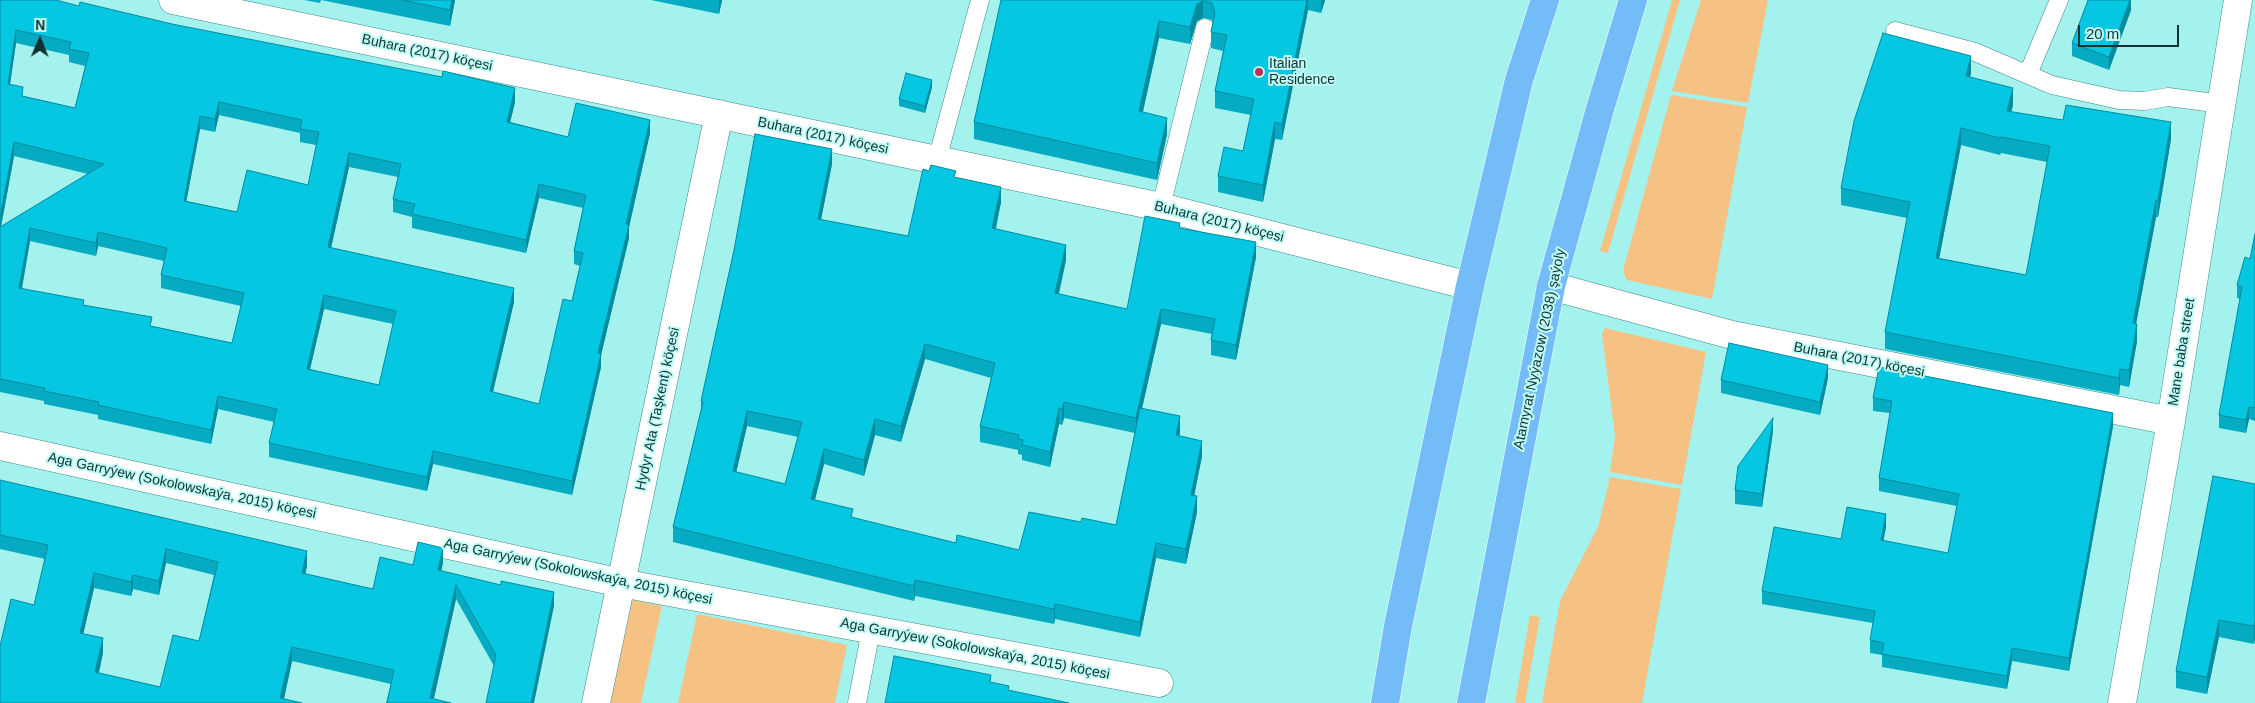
<!DOCTYPE html>
<html>
<head>
<meta charset="utf-8">
<style>
	body { margin:0 }
	#map { position:relative; width:2255px; height:703px; overflow:hidden; background:#a4f2ee; font-family:Arial,sans-serif }
	canvas { display:block }
	.north { position:absolute; left:15px; top:15px; width:50px; height:50px; -webkit-text-stroke:4px #bffcf8; paint-order:stroke; rotate:1deg; font-size:14px; font-weight:700; line-height:20px; text-align:center; color:#10312f }
	.north::after { content:''; display:block; margin:auto; width:18px; height:22px; background:#10312f; clip-path:polygon(50% 0,100% 100%,50% 72%,0 100%) }
	.scale { position:absolute; left:2078px; top:25px; width:101px; height:22px; box-sizing:border-box; border:2px solid #10312f; border-top:0; padding-left:6px; font-size:15px; line-height:18px; white-space:nowrap; color:#10312f; -webkit-text-stroke:4px #bffcf8; paint-order:stroke }
</style>
</head>
<body>
<div id="map">
<canvas width="2255" height="703"></canvas>
<div class="north">N</div>
<div class="scale">20 m</div>
</div>
<script>
const g = document.querySelector('canvas').getContext('2d');
g.lineJoin = 'round';
function fillPath(path, color) {
  g.fillStyle = color;
  g.fill(path, 'evenodd');
}
function poly(rows) {
  const path = new Path2D();
  for (const r of rows) {
    path.moveTo(r[0], r[1]);
    for (let i = 2; i < r.length; i += 2) path.lineTo(r[i], r[i + 1]);
  }
  return path;
}
function strokePath(path, color, width, dash) {
  g.strokeStyle = color;
  g.lineWidth = width;
  g.lineCap = dash ? 'butt' : 'round';
  g.setLineDash(dash || []);
  g.stroke(path);
}
function label(font, color, halo, rows, align = 'center') {
  g.font = font + ' Arial,sans-serif';
  g.lineWidth = 4;
  g.setLineDash([]);
  g.textBaseline = 'middle';
  g.strokeStyle = halo;
  g.fillStyle = color;
  for (const [text, x, y, turn = 0] of rows) {
    g.save();
    g.translate(x, y);
    g.rotate((+turn || 0) * Math.PI / 180);
    g.textAlign = isNaN(turn) ? turn : align;
    if (halo) g.strokeText(text, 0, 0);
    g.fillText(text, 0, 0);
    g.restore();
  }
}
const green = poly([
	[1672,0,1680,0,1608,253,1600,251],
	[1701,0,1768,0,1748,103,1672,91],
	[1671,95,1747,107,1712,299,1627,280,1624,274,1624,267],
	[1605,328,1706,352,1682,485,1610,472,1615,436,1602,334],
	[1610,477,1681,489,1642,703,1542,703,1560,601,1598,527],
	[632,600,662,606,641,703,610,703],
	[697,614,847,645,835,703,678,703],
	[1530,615,1540,617,1525,703,1515,703]
]);
const service = poly([
	[1895,31,1975,52,2052,85,2119,100,2144,101,2168,97,2222,104],
	[2028,74,2059,0],
	[937,160,980,0],
	[1161,207,1205,28],
	[857,703,871,630]
]);
const minor = poly([
	[173,0,1161,207,1470,286],
	[1551,286,1732,335,2171,421],
	[0,446,621,583,1159,683],
	[596,703,719,114],
	[2122,703,2171,421,2238,0]
]);
const primary = poly([
	[1385,703,1398,626,1470,286,1519,80,1545,0],
	[1471,703,1551,286,1600,109,1633,0]
]);
const wall = poly([
	[0,0,79,6,515,102,510,122,568,137,650,133,629,227,629,238,601,355,601,367,572,495,433,464,427,491,269,457,269,443,274,422,218,409,211,444,98,419,98,415,44,404,44,401,0,392],
	[16,43,69,55,69,62,85,66,75,108,23,96,10,84],
	[219,115,300,133,300,142,316,145,308,185,237,212,186,201,200,129,215,132],
	[14,156,88,174,1,227],
	[349,167,398,177,393,199,393,212,412,217,412,228,526,253,539,198,583,208,574,251,574,264,580,266,572,301,539,404,493,392,514,302,331,248],
	[30,241,96,256,98,246,164,261,161,275,161,288,241,306,232,343,152,326,84,305,22,289],
	[324,309,393,324,379,385,310,369],
	[304,0,321,0,320,3],
	[321,0,455,0,450,26],
	[651,0,722,0,719,14],
	[1001,0,1325,0,1321,13,1308,10,1282,140,1275,139,1263,202,1218,192,1218,176,1243,151,1251,115,1215,108,1215,91,1223,51,1211,48,1211,32,1213,23,1212,20,1203,18,1197,21,1190,44,1159,38,1143,112,1167,134,1157,180,974,139,974,122],
	[2131,0,2131,10,2109,70,2072,56,2072,43],
	[1971,73,1970,77,2013,105,2011,112,2171,139,2158,217,2156,217,2136,324,2137,341,2129,387,2120,385,2119,395,1885,349,1885,332,1907,218,1841,205,1841,188],
	[1961,145,2000,155,2001,153,2047,162,2026,275,1939,258],
	[932,87,925,113,899,106,899,99],
	[832,164,821,220,908,236,956,177,1001,202,996,229,1066,260,1059,294,1127,309,1180,228,1256,257,1236,360,1211,355,1211,340,1212,334,1161,324,1142,409,1180,432,1179,436,1202,456,1194,496,1197,512,1186,564,1156,558,1140,637,1055,619,1054,624,915,596,914,601,673,542,673,527,701,410,701,401,734,250],
	[925,359,991,378,980,426,980,442,1018,450,1018,454,1022,455,1022,460,1050,467,1059,424,1062,425,1064,418,1135,433,1116,525,1081,522,1019,550,956,543,853,518,815,500,824,464,864,476,875,435,901,442],
	[747,426,798,437,785,484,736,472],
	[2255,234,2255,421,2249,419,2246,433,2219,428,2219,415,2240,299,2237,298,2237,285,2250,259],
	[1828,378,1820,415,1721,393,1721,380],
	[1873,398,2113,426,2069,671,2012,661,2007,689,1882,667,1882,655,1870,653,1870,640,1873,623,1762,604,1762,591,1841,539,1886,527,1883,541,1948,553,1957,506,1879,491,1879,478,1890,413,1873,411],
	[1773,431,1762,507,1735,504,1735,490],
	[0,480,307,566,305,574,373,589,413,565,443,563,441,571,554,606,494,666,456,599,433,699,386,703,391,684,292,661,284,699,0,703,34,605,45,559,0,549],
	[166,563,214,575,199,641,160,687,99,673,103,653,83,634,94,588,131,596,133,589,159,595],
	[2255,484,2255,638,2254,644,2219,637,2207,694,2176,688,2176,671]
]);
const shadedWall = poly([
	[452,0,455,0,450,26,450,10],
	[719,0,722,0,719,14],
	[1307,0,1308,0,1308,10,1282,140,1282,124],
	[1321,0,1325,0,1321,13],
	[2130,0,2131,0,2131,10,2109,70,2109,57],
	[1203,1,1203,18,1197,21,1190,44,1190,27,1197,4],
	[1159,21,1159,38,1139,128,1139,111],
	[16,30,16,43,8,97,8,84],
	[1971,56,1971,73,1966,93,1966,76],
	[932,80,932,87,925,113,925,106],
	[515,88,515,102,507,135,507,122],
	[2013,88,2013,105,2007,128,2007,111],
	[219,102,219,115,215,132,215,119],
	[200,116,200,129,184,214,184,201],
	[1167,118,1167,134,1157,180,1157,163],
	[650,120,650,133,629,227,629,238,601,355,601,367,572,495,572,481,598,353],
	[1275,122,1275,139,1263,202,1263,185],
	[2171,122,2171,139,2158,217,2158,201],
	[1961,128,1961,145,1936,275,1936,258],
	[14,142,14,156,0,231,0,218],
	[832,149,832,164,818,234,818,219],
	[349,153,349,167,328,261,328,247],
	[539,184,539,198,526,253,526,240],
	[1001,187,1001,202,992,243,992,228],
	[2156,200,2156,217,2133,340,2133,323],
	[30,228,30,241,19,302,19,288],
	[98,232,98,246,96,256,96,243],
	[1256,242,1256,257,1236,360,1236,345],
	[1066,245,1066,260,1055,309,1055,293],
	[514,288,514,302,490,404,490,391],
	[324,295,324,309,307,382,307,369],
	[1161,309,1161,324,1136,434,1136,418],
	[2137,324,2137,341,2129,387,2129,370],
	[925,344,925,359,901,442,901,426],
	[1828,365,1828,378,1820,415,1820,402],
	[2120,369,2120,385,2119,395,2119,378],
	[218,396,218,409,211,444,211,430],
	[1064,402,1064,418,1062,425,1062,409],
	[2249,407,2249,419,2246,433,2246,420],
	[1059,408,1059,424,1050,467,1050,452],
	[747,411,747,426,733,486,733,471],
	[2113,413,2113,426,2069,671,2069,658],
	[1180,416,1180,432,1176,451,1176,435],
	[1773,418,1773,431,1762,507,1762,494],
	[875,419,875,435,864,476,864,460],
	[1202,441,1202,456,1191,511,1191,495],
	[824,449,824,464,811,514,811,499],
	[433,451,433,464,427,491,427,477],
	[1197,496,1197,512,1186,564,1186,549],
	[1886,514,1886,527,1881,554,1881,540],
	[1156,543,1156,558,1140,637,1140,622],
	[443,548,443,563,438,584,438,570],
	[166,549,166,563,159,595,159,581],
	[307,551,307,566,302,587,302,573],
	[94,573,94,588,80,648,80,633],
	[133,575,133,589,131,596,131,582],
	[915,580,915,596,914,601,914,586],
	[456,585,456,599,433,703,430,698],
	[554,592,554,606,534,703,531,703],
	[1055,604,1055,619,1054,624,1054,609],
	[2219,620,2219,637,2207,694,2207,677],
	[2255,621,2255,638,2254,644,2254,626],
	[103,638,103,653,95,687,95,672],
	[292,647,292,661,283,703,280,698],
	[2012,648,2012,661,2007,689,2007,676]
]);
const building = poly([
	[0,0,56,0,79,6,80,2,172,24,442,77,443,71,515,88,507,122,568,137,576,103,650,120,626,224,629,225,598,353,601,354,572,481,433,451,427,477,269,443,277,409,218,396,211,430,98,405,99,402,44,391,45,388,0,379,0,227,104,164,14,142,0,218,0,0],
	[16,30,71,42,69,49,89,53,75,108,22,96,23,87,8,84,16,30],
	[219,102,302,120,300,129,319,132,308,185,247,170,237,212,184,201,200,116,215,119,219,102],
	[349,153,401,164,393,199,415,204,412,214,526,240,539,184,586,195,574,251,583,253,572,301,563,299,539,404,490,391,514,288,328,247,349,153],
	[30,228,96,243,98,232,167,248,161,275,244,293,232,343,150,326,152,317,83,305,84,300,19,288,30,228],
	[324,295,396,311,379,385,307,369,324,295],
	[403,0,452,0,450,10,403,0],
	[1001,0,1307,0,1282,124,1275,122,1263,185,1218,176,1224,147,1243,151,1254,99,1215,91,1227,35,1211,32,1215,13,1212,3,1203,1,1197,4,1190,27,1159,21,1139,111,1167,118,1157,163,974,122,1001,0],
	[2088,0,2130,0,2109,57,2072,43,2088,0],
	[1883,33,1971,56,1966,76,2013,88,2007,111,2063,120,2066,105,2171,122,2158,201,2156,200,2133,323,2137,324,2129,370,2120,369,2119,378,1885,332,1910,202,1841,188,1854,121,1883,33],
	[1961,128,2000,138,2001,137,2050,146,2026,275,1936,258,1961,128],
	[906,73,932,80,925,106,899,99,906,73],
	[755,134,832,149,818,219,908,236,923,169,929,171,931,165,956,171,954,177,1001,187,992,228,1066,245,1055,293,1127,309,1145,216,1180,223,1179,228,1256,242,1236,345,1211,340,1215,319,1161,309,1136,418,1064,402,1062,409,1059,408,1050,452,1022,445,1023,440,1018,439,1019,435,980,426,995,363,925,344,901,426,875,419,864,460,824,449,811,499,853,509,851,517,956,543,957,535,1019,550,1029,512,1081,522,1082,518,1116,525,1140,408,1180,416,1176,435,1202,441,1191,495,1197,496,1186,549,1156,543,1140,622,1055,604,1054,609,915,580,914,586,673,527,703,402,701,401,734,250,755,134],
	[747,411,802,422,785,484,733,471,747,411],
	[2255,234,2255,408,2249,407,2246,420,2219,415,2242,287,2237,285,2245,257,2250,259,2255,234],
	[1729,343,1828,365,1820,402,1721,380,1729,343],
	[1879,367,2113,413,2069,658,2012,648,2007,676,1882,654,1884,643,1870,640,1875,611,1762,591,1774,527,1841,539,1847,507,1886,514,1881,540,1948,553,1959,494,1879,478,1892,401,1873,398,1879,367],
	[1773,418,1762,494,1735,490,1738,466,1773,418],
	[2213,476,2255,484,2255,621,2254,626,2219,620,2207,677,2176,671,2213,476],
	[0,480,307,551,302,573,373,589,380,557,413,565,418,542,443,548,438,570,501,585,501,581,554,592,531,703,486,703,496,655,456,585,430,698,451,703,387,703,394,670,292,647,280,698,302,703,0,703,0,646,11,599,34,605,48,545,0,535,0,480],
	[166,549,218,562,199,641,173,635,160,687,95,672,103,638,80,633,94,573,131,582,133,575,159,581,166,549],
	[894,656,991,675,990,682,1009,686,1008,690,1069,703,885,703,894,656]
]);
const markers = [
	[1259,72,5,"#bf3054"]
];
const streetNames = [
	["Buhara (2017) köçesi",427,53,12],
	["Buhara (2017) köçesi",823,136,12],
	["Buhara (2017) köçesi",1219,222,14],
	["Atamyrat Nyýazow (2038) şaýoly",1540,349,-78],
	["Mane baba street",2182,352,-81],
	["Buhara (2017) köçesi",1859,360,11],
	["Hydyr Ata (Taşkent) köçesi",658,409,-78],
	["Aga Garryýew (Sokolowskaýa, 2015) köçesi",182,486,12],
	["Aga Garryýew (Sokolowskaýa, 2015) köçesi",578,572,12],
	["Aga Garryýew (Sokolowskaýa, 2015) köçesi",975,649,11]
];
const poiNames = [
	["Italian",1269,64],
	["Residence",1269,80]
];
fillPath(green, '#f6c283');
strokePath(service, '#3c8a87', 19);
strokePath(minor, '#3c8a87', 29);
strokePath(primary, '#fff', 29);
strokePath(service, '#fff', 18);
strokePath(minor, '#fff', 28);
strokePath(primary, '#74bcf8', 28);
fillPath(wall, '#04abc2');
fillPath(shadedWall, '#048b9e');
fillPath(building, '#05c7e1');
strokePath(building, '#048b9e', 1);
for (const [x, y, r, color] of markers) {
  const dot = new Path2D();
  dot.arc(x, y, r, 0, 2 * Math.PI);
  g.fillStyle = color;
  g.fill(dot);
  strokePath(dot, '#bffcf8', 2);
}
label('14px', '#10312f', '#bffcf8', streetNames);
label('14px', '#10312f', '#bffcf8', poiNames, 'left');
</script>
</body>
</html>
